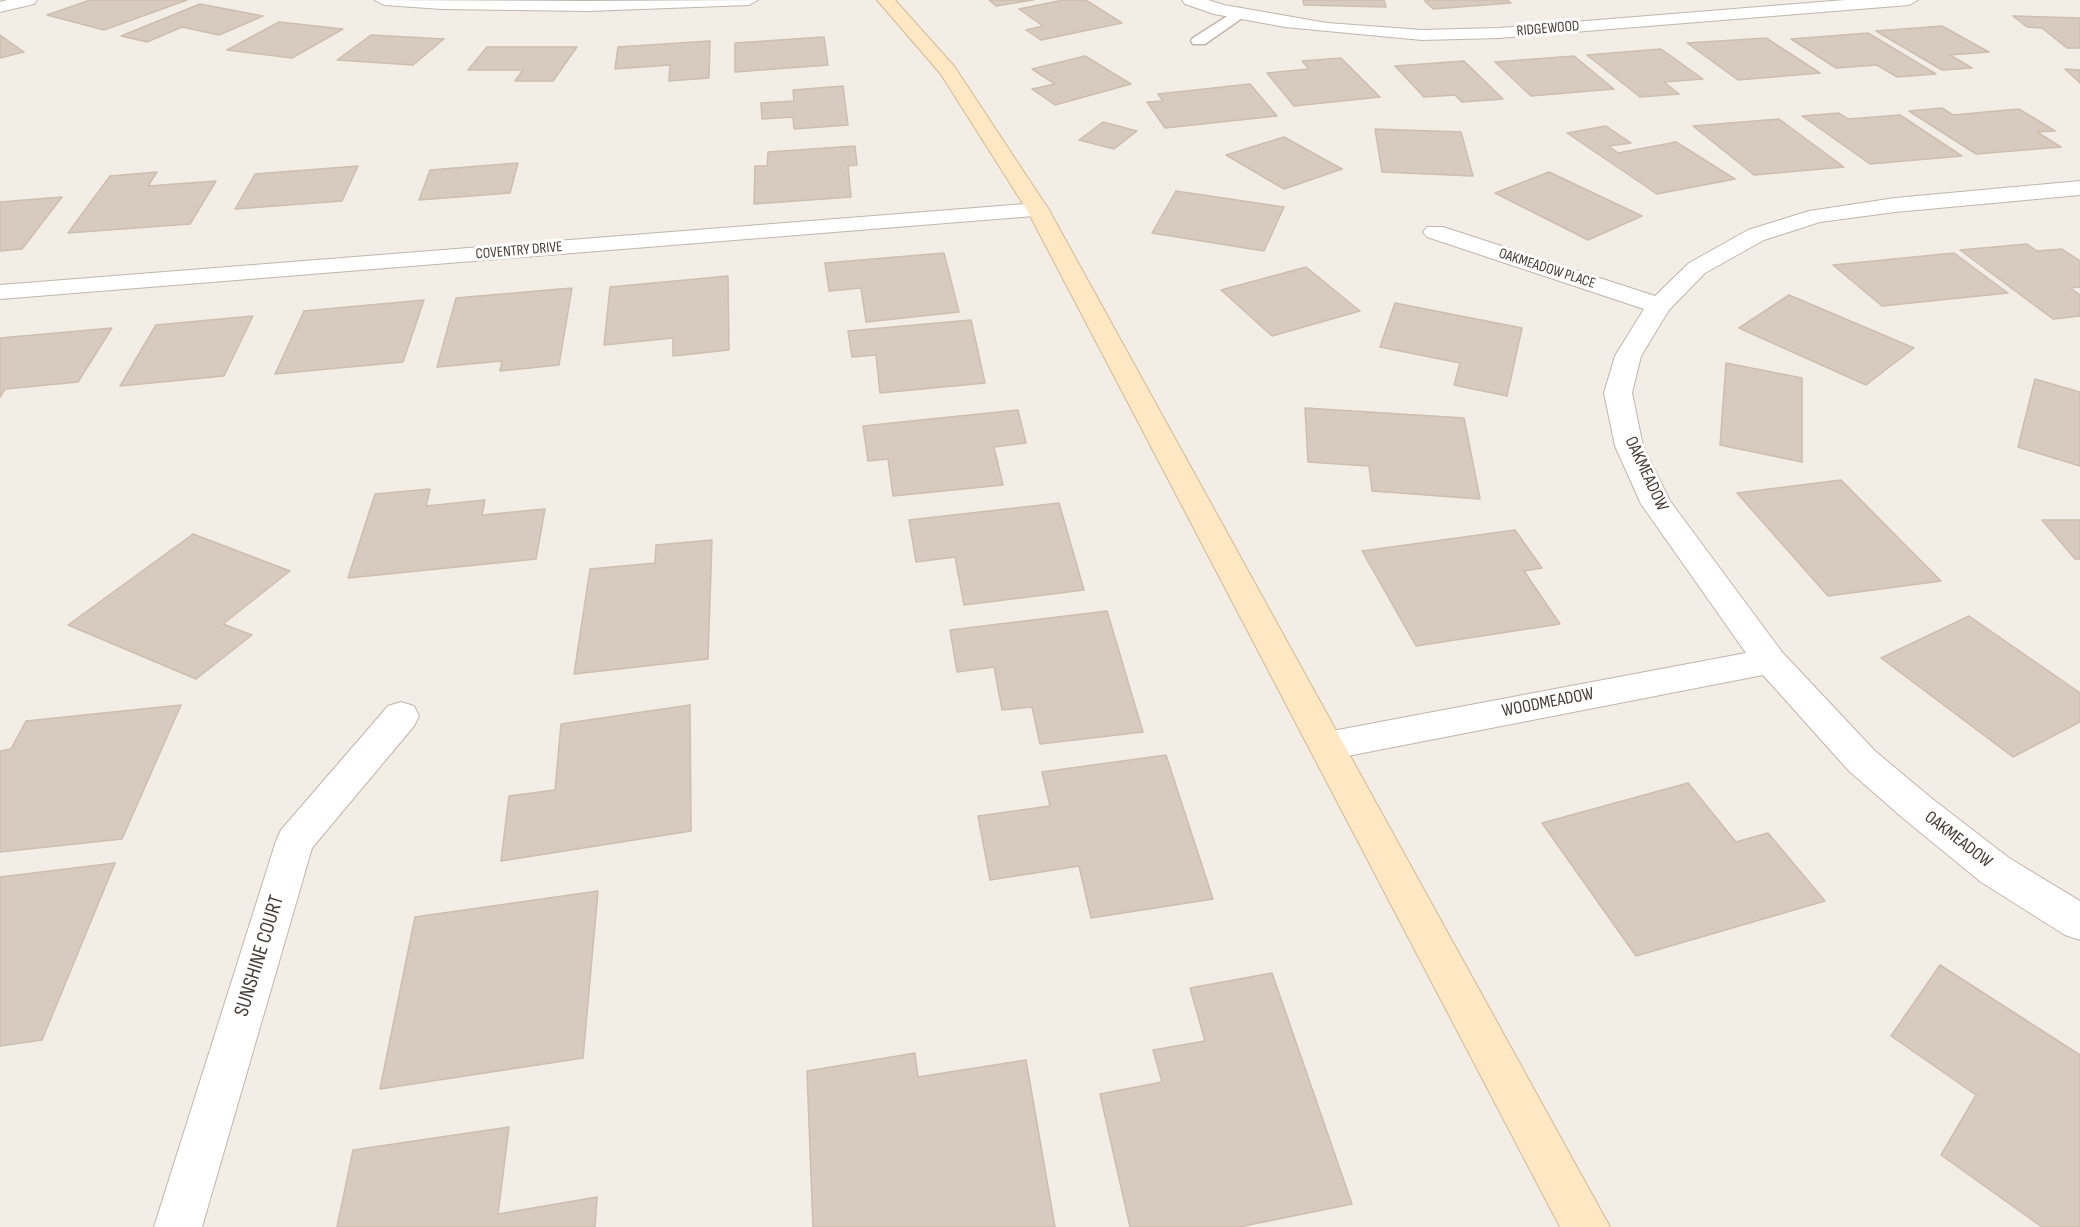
<!DOCTYPE html>
<html>
<head>
<meta charset="utf-8">
<style>
	body { margin:0 }
	canvas { display:block; background:#f2ede5 }
</style>
</head>
<body>
<canvas width="2080" height="1227"></canvas>
<script>
const g = document.querySelector('canvas').getContext('2d');
g.lineJoin = 'round';
function fillPath(path, color) {
  g.fillStyle = color;
  g.fill(path, 'evenodd');
}
function poly(rows) {
  const path = new Path2D();
  for (const r of rows) {
    path.moveTo(r[0], r[1]);
    for (let i = 2; i < r.length; i += 2) path.lineTo(r[i], r[i + 1]);
  }
  return path;
}
function strokePath(path, color, width, dash) {
  g.strokeStyle = color;
  g.lineWidth = width;
  g.lineCap = dash ? 'butt' : 'round';
  g.setLineDash(dash || []);
  g.stroke(path);
}
function label(font, color, halo, rows, align = 'center') {
  g.font = font + ' "Sofia Sans Condensed",sans-serif';
  g.lineWidth = 6;
  g.setLineDash([]);
  g.textBaseline = 'middle';
  g.strokeStyle = halo;
  g.fillStyle = color;
  for (const [text, x, y, turn = 0] of rows) {
    g.save();
    g.translate(x, y);
    g.rotate((+turn || 0) * Math.PI / 180);
    g.textAlign = isNaN(turn) ? turn : align;
    if (halo) g.strokeText(text, 0, 0);
    g.fillText(text, 0, 0);
    g.restore();
  }
}
const building = poly([
	[90,0,187,0,104,30,47,15,90,0],
	[989,0,1033,0,996,6,989,0],
	[1063,0,1086,0,1122,23,1041,40,1026,30,1043,26,1019,9,1063,0],
	[1303,0,1384,0,1386,7,1304,5,1303,0],
	[1424,0,1507,0,1511,3,1433,9,1424,0],
	[200,4,263,16,219,35,182,27,147,42,121,36,200,4],
	[2013,16,2080,18,2080,48,2067,48,2042,28,2027,27,2013,16],
	[279,22,343,29,292,58,227,50,279,22],
	[1942,26,1989,52,1950,55,1972,68,1942,70,1876,31,1942,26],
	[1868,33,1936,74,1897,77,1877,65,1836,68,1791,39,1868,33],
	[0,35,24,52,0,58,0,35],
	[371,35,444,39,413,65,337,60,371,35],
	[824,37,828,65,735,72,735,43,824,37],
	[1766,38,1820,73,1738,80,1687,43,1766,38],
	[710,41,709,78,669,81,670,65,615,69,618,47,710,41],
	[487,47,577,47,553,81,515,81,523,70,468,70,487,47],
	[1661,49,1703,79,1664,82,1679,94,1640,97,1587,55,1661,49],
	[1085,56,1131,84,1055,105,1032,89,1055,84,1032,69,1085,56],
	[1574,56,1614,89,1531,96,1495,62,1574,56],
	[1341,58,1380,97,1294,106,1267,73,1309,69,1302,61,1341,58],
	[1464,61,1503,99,1462,102,1455,95,1424,97,1395,66,1464,61],
	[2065,69,2080,70,2080,83,2065,69],
	[1250,84,1277,116,1165,128,1147,102,1163,101,1158,94,1250,84],
	[843,86,848,125,794,129,793,117,762,119,761,103,794,101,793,90,843,86],
	[1942,108,1953,115,2019,109,2055,131,2037,132,2061,147,1976,154,1909,111,1942,108],
	[1839,113,1848,119,1900,115,1962,156,1870,164,1802,116,1839,113],
	[1779,119,1844,167,1754,175,1693,126,1779,119],
	[1103,122,1137,131,1114,149,1079,140,1103,122],
	[1606,126,1631,143,1609,146,1618,153,1676,142,1735,179,1657,194,1567,133,1606,126],
	[1375,129,1461,132,1473,176,1382,172,1375,129],
	[1284,137,1342,169,1284,189,1226,155,1284,137],
	[855,146,857,165,848,166,851,197,754,204,755,166,767,166,768,152,855,146],
	[518,163,510,193,419,200,430,170,518,163],
	[358,166,342,201,235,209,255,174,358,166],
	[157,172,148,186,216,181,190,224,68,233,110,176,157,172],
	[1549,172,1642,216,1588,240,1495,193,1549,172],
	[1176,191,1284,207,1264,251,1152,233,1176,191],
	[62,197,22,249,0,251,0,202,62,197],
	[2027,244,2037,251,2062,249,2080,261,2080,287,2070,288,2080,295,2080,316,2053,319,1960,250,2027,244],
	[944,253,959,312,866,322,861,288,829,291,825,263,944,253],
	[1954,253,2008,293,1882,306,1833,265,1954,253],
	[1306,267,1360,311,1272,336,1221,290,1306,267],
	[728,276,729,350,673,356,673,338,604,345,610,287,728,276],
	[572,288,559,365,500,371,502,361,437,367,456,298,572,288],
	[1789,295,1914,348,1866,385,1739,328,1789,295],
	[424,300,403,362,275,374,304,311,424,300],
	[1395,303,1522,328,1507,396,1454,385,1460,363,1380,347,1395,303],
	[253,316,224,376,120,386,156,325,253,316],
	[971,320,985,383,880,393,876,355,852,357,848,331,971,320],
	[112,328,78,382,5,389,0,397,0,338,112,328],
	[1726,363,1802,378,1802,462,1720,445,1726,363],
	[2035,379,2080,392,2080,466,2018,447,2035,379],
	[1305,408,1464,418,1480,499,1372,491,1369,466,1308,462,1305,408],
	[1018,410,1026,443,994,447,1003,485,893,496,888,459,868,461,863,426,1018,410],
	[1841,480,1941,581,1828,596,1737,493,1841,480],
	[430,489,426,506,485,500,482,515,545,509,536,559,348,578,375,494,430,489],
	[1059,503,1084,590,964,605,955,557,916,562,909,520,1059,503],
	[2042,520,2080,520,2080,559,2075,559,2042,520],
	[1515,530,1542,568,1524,571,1560,624,1416,646,1362,551,1515,530],
	[193,534,290,571,223,624,252,635,196,679,68,625,193,534],
	[712,540,708,659,574,674,590,569,655,563,656,545,712,540],
	[1107,611,1143,732,1040,744,1032,707,1002,710,994,667,957,672,950,630,1107,611],
	[1969,616,2080,693,2080,722,2013,757,1881,658,1969,616],
	[181,705,122,839,0,852,0,751,11,749,26,721,181,705],
	[690,705,691,831,501,861,509,796,555,790,561,724,690,705],
	[1166,755,1213,899,1091,918,1079,866,990,880,978,816,1050,806,1042,772,1166,755],
	[1688,783,1736,842,1768,833,1825,901,1636,956,1542,823,1688,783],
	[115,863,42,1040,0,1046,0,877,115,863],
	[598,891,583,1058,380,1089,415,917,598,891],
	[1940,965,2080,1055,2080,1227,2042,1227,1941,1155,1976,1095,1891,1036,1940,965],
	[1272,973,1352,1204,1239,1227,1130,1227,1100,1094,1162,1082,1153,1050,1205,1041,1190,988,1272,973],
	[915,1053,918,1077,1026,1060,1055,1227,813,1227,807,1071,915,1053],
	[509,1127,498,1214,597,1197,595,1227,337,1227,353,1150,509,1127]
]);
const lane = poly([
	[1240,8,1248,13,1245,16,1205,44,1193,44,1191,41,1193,38,1240,8]
]);
const street = poly([
	[7,0,37,0,34,4,0,12,0,2,7,0],
	[375,0,588,1,758,0,749,5,588,11,442,9,384,5,375,0],
	[1182,0,1208,0,1224,5,1327,23,1422,30,1499,28,1845,0,1918,0,1909,5,1499,38,1422,40,1285,27,1214,14,1185,4,1182,0],
	[2080,181,2080,195,1895,212,1820,222,1764,240,1705,273,1669,310,1641,356,1632,393,1643,446,1670,501,1782,652,1875,751,1930,797,2009,858,2080,901,2080,940,2065,935,1981,882,1904,819,1849,771,1763,675,1327,760,1314,756,1309,746,1314,736,1327,732,1746,653,1641,504,1615,446,1604,393,1615,356,1644,309,1427,237,1423,232,1427,227,1443,227,1655,296,1689,263,1748,230,1809,211,1895,198,2080,181],
	[1038,203,1046,205,1049,210,1046,215,0,299,0,285,1038,203],
	[401,702,414,706,419,716,414,726,312,848,202,1227,154,1227,276,841,281,830,388,706,401,702]
]);
const secondary = poly([
	[877,0,895,0,954,66,1049,210,1610,1227,1560,1227,1027,210,940,73,877,0]
]);
const farStreetnames = [
	["RIDGEWOOD",1548,29,-5],
	["COVENTRY DRIVE",519,251,-5],
	["OAKMEADOW PLACE",1547,269,18]
];
const streetNames = [
	["OAKMEADOW",1646,474,65],
	["WOODMEADOW",1548,703,-11],
	["OAKMEADOW",1958,840,38]
];
const nearStreetnames = [
	["SUNSHINE COURT",260,956,-73]
];
fillPath(building, '#d7cabe');
strokePath(building, '#cebeae', 1.5);
strokePath(lane, '#c1b6ab', 3);
strokePath(street, '#c1b6ab', 2);
strokePath(secondary, '#d2ba95', 2);
fillPath(lane, '#fff');
fillPath(street, '#fff');
fillPath(secondary, '#fee8c4');
label('15px', '#453c35', '#fff', farStreetnames);
label('18px', '#453c35', '#fff', streetNames);
label('21px', '#453c35', '#fff', nearStreetnames);
</script>
</body>
</html>
